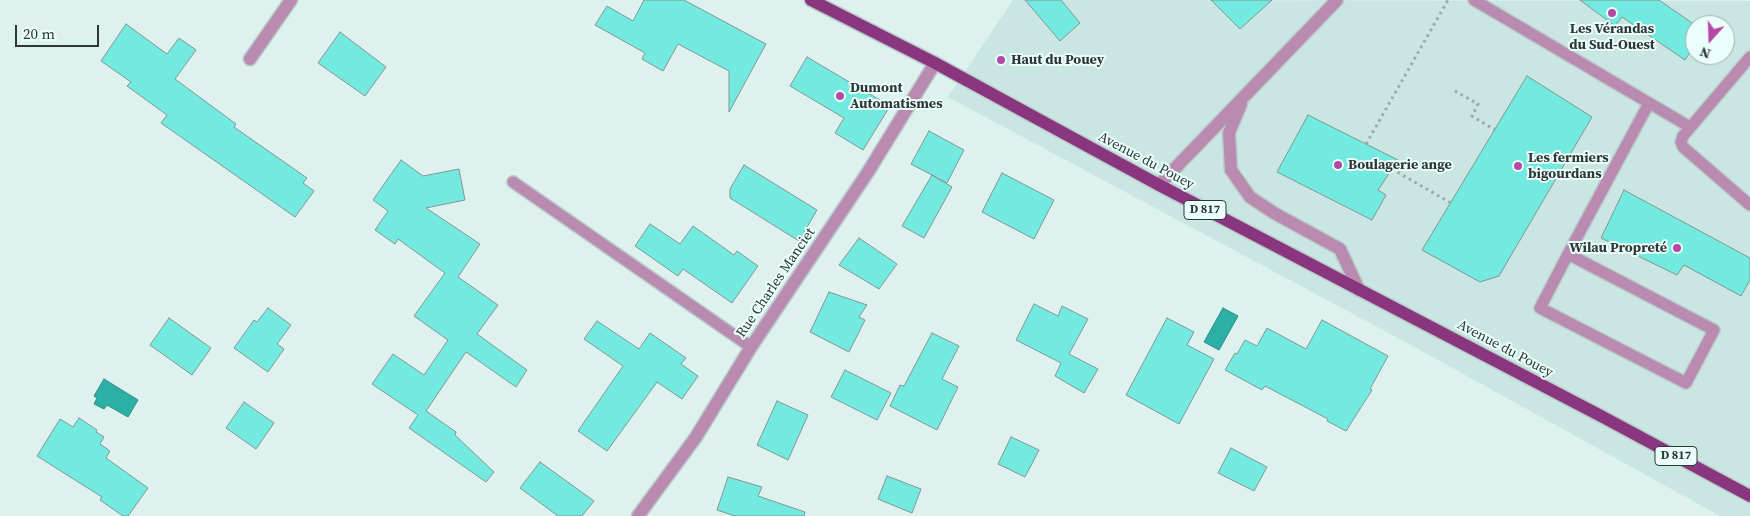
<!DOCTYPE html>
<html>
<head>
<meta charset="utf-8">
<style>
	body { margin:0 }
	#map { position:relative; width:1750px; height:516px; overflow:hidden; background:#ddf1ef; font-family:"Source Serif 4",serif }
	canvas { display:block }
	.north { position:absolute; left:1685px; top:15px; width:50px; height:50px; box-sizing:border-box; background:#eafffc; border:1px solid #9fafad; border-radius:50%; rotate:200deg; font-size:14px; font-weight:700; line-height:20px; text-align:center; color:#2f3736 }
	.north::after { content:''; display:block; margin:auto; width:18px; height:22px; background:#b548a7; clip-path:polygon(50% 0,100% 100%,50% 72%,0 100%) }
	.scale { position:absolute; left:15px; top:25px; width:84px; height:22px; box-sizing:border-box; border:2px solid #2f3736; border-top:0; padding-left:6px; font-size:15px; line-height:18px; white-space:nowrap; color:#2f3736; -webkit-text-stroke:4px #eafffc; paint-order:stroke }
</style>
</head>
<body>
<div id="map">
<canvas width="1750" height="516"></canvas>
<div class="north">N</div>
<div class="scale">20 m</div>
</div>
<script>
const g = document.querySelector('canvas').getContext('2d');
g.lineJoin = 'round';
function fillPath(path, color) {
  g.fillStyle = color;
  g.fill(path, 'evenodd');
}
function poly(rows) {
  const path = new Path2D();
  for (const r of rows) {
    path.moveTo(r[0], r[1]);
    for (let i = 2; i < r.length; i += 2) path.lineTo(r[i], r[i + 1]);
  }
  return path;
}
function strokePath(path, color, width, dash) {
  g.strokeStyle = color;
  g.lineWidth = width;
  g.lineCap = dash ? 'butt' : 'round';
  g.setLineDash(dash || []);
  g.stroke(path);
}
function label(font, color, halo, rows, align = 'center') {
  g.font = font + ' "Source Serif 4",serif';
  g.lineWidth = 4;
  g.setLineDash([]);
  g.textBaseline = 'middle';
  g.strokeStyle = halo;
  g.fillStyle = color;
  for (const [text, x, y, turn = 0] of rows) {
    g.save();
    g.translate(x, y);
    g.rotate((+turn || 0) * Math.PI / 180);
    g.textAlign = isNaN(turn) ? turn : align;
    if (halo) g.strokeText(text, 0, 0);
    g.fillText(text, 0, 0);
    g.restore();
  }
}
const built = poly([
	[1013,0,1750,1,1750,516,1720,516,1411,345,948,97],
	[1695,25,1725,25,1725,55,1695,55]
]);
const water = poly([
	[1223,308,1238,316,1219,350,1204,342,1223,308],
	[104,379,138,400,128,417,107,405,104,409,94,404,97,398,94,396,104,379]
]);
const building = poly([
	[644,0,684,0,766,44,729,112,729,71,678,44,663,71,642,59,645,53,595,25,607,6,633,21,644,0],
	[1025,0,1061,0,1080,23,1060,41,1025,0],
	[1211,0,1272,0,1240,29,1211,0],
	[1580,0,1659,0,1695,25,1695,45,1685,60,1622,17,1615,26,1580,0],
	[126,24,167,54,179,38,196,50,175,79,236,124,234,127,307,178,303,183,314,191,295,217,161,123,167,115,127,86,131,82,101,61,126,24],
	[340,32,386,67,365,96,318,63,340,32],
	[807,57,890,106,863,150,835,133,844,118,790,86,807,57],
	[1527,76,1592,117,1499,276,1480,282,1422,250,1527,76],
	[1308,115,1398,160,1378,190,1386,195,1372,220,1277,172,1308,115],
	[929,131,964,150,947,183,911,164,929,131],
	[401,160,423,176,459,169,465,200,426,208,480,244,458,277,498,305,477,334,527,370,516,387,466,352,426,411,456,432,455,435,494,472,486,482,409,428,418,415,372,384,393,354,424,375,448,340,414,316,445,273,398,239,395,244,375,230,388,211,373,200,401,160],
	[744,165,817,210,799,241,730,198,730,189,744,165],
	[1002,173,1054,200,1034,239,982,212,1002,173],
	[932,175,952,187,924,238,902,226,932,175],
	[1624,190,1750,258,1750,280,1741,296,1684,265,1677,275,1601,238,1624,190],
	[650,224,680,244,693,226,734,255,737,251,758,266,732,303,683,269,678,276,635,246,650,224],
	[859,238,897,264,879,289,839,265,859,238],
	[829,292,867,305,859,317,865,320,849,352,810,332,829,292],
	[1034,304,1058,316,1062,306,1088,319,1069,354,1098,369,1084,393,1055,376,1061,363,1016,340,1034,304],
	[268,308,291,325,277,344,284,349,268,372,234,348,254,320,257,322,268,308],
	[169,318,211,348,192,375,150,345,169,318],
	[1167,318,1194,332,1187,345,1214,359,1179,424,1126,395,1167,318],
	[1322,320,1388,356,1370,389,1372,390,1346,431,1327,421,1328,419,1265,386,1262,390,1225,370,1235,353,1237,354,1245,340,1257,346,1267,328,1306,349,1322,320],
	[597,321,639,349,650,333,686,358,681,364,698,376,682,399,657,382,607,451,578,431,623,366,584,339,597,321],
	[932,333,959,346,942,379,958,387,937,430,890,406,900,385,904,386,932,333],
	[845,370,891,393,877,420,831,397,845,370],
	[777,401,808,415,788,460,757,445,777,401],
	[244,402,274,423,256,449,226,428,244,402],
	[79,418,97,430,96,432,104,437,100,444,110,451,106,458,148,488,128,516,123,516,100,500,102,497,37,456,60,419,73,427,79,418],
	[1011,437,1039,450,1025,477,998,464,1011,437],
	[1231,448,1267,467,1254,491,1218,473,1231,448],
	[540,462,594,501,582,516,558,516,520,488,540,462],
	[887,476,921,489,912,513,878,499,887,476],
	[728,477,762,487,758,496,805,512,804,516,735,516,717,510,728,477]
]);
const path = poly([
	[1455,91,1478,104,1472,116,1495,130],
	[1366,144,1448,0],
	[1392,169,1451,203]
]);
const lane = poly([
	[1474,0,1690,127],
	[1750,57,1683,136,1681,142,1683,147,1750,205],
	[513,182,751,347],
	[1568,254,1714,330,1686,383,1540,308,1568,254,1649,103]
]);
const street = poly([
	[250,59,291,0],
	[1241,104,1229,133,1231,170,1250,197,1274,213,1340,249,1359,290],
	[1159,185,1337,0],
	[638,516,696,437,751,347,868,172,935,63]
]);
const primary = poly([
	[811,0,935,63,1159,185,1601,416,1750,496]
]);
const markers = [
	[1612,13,5,"#b548a7"],
	[1001,60,5,"#b548a7"],
	[840,96,5,"#b548a7"],
	[1338,165,5,"#b548a7"],
	[1518,166,5,"#b548a7"],
	[1677,248,5,"#b548a7"]
];
const shields = [
	[1205,210,42],
	[1676,456,42]
];
const shieldNames = [
	["D 817",1205,210],
	["D 817",1676,456]
];
const poiNames = [
	["Les Vérandas",1612,29,"center"],
	["du Sud-Ouest",1612,45,"center"],
	["Haut du Pouey",1011,60],
	["Dumont",850,88],
	["Automatismes",850,104],
	["Les fermiers",1528,158],
	["bigourdans",1528,174],
	["Boulagerie ange",1348,165],
	["Wilau Propreté",1667,248,"right"]
];
const streetNames = [
	["Avenue du Pouey",1146,161,28],
	["Rue Charles Manciet",776,283,-56],
	["Avenue du Pouey",1505,349,28]
];
fillPath(built, '#c9e6e2');
fillPath(water, '#2cb0a6');
strokePath(water, '#2d8c84', 1);
fillPath(building, '#72eadf');
strokePath(building, '#849694', 1);
strokePath(lane, '#baccca', 14);
strokePath(street, '#baccca', 15);
strokePath(primary, '#baccca', 15);
strokePath(path, '#99a9a7', 3, [2.5, 4]);
strokePath(lane, '#ba8bb1', 11);
strokePath(street, '#ba8bb1', 12);
strokePath(primary, '#89367e', 12);
for (const [x, y, r, color] of markers) {
  const dot = new Path2D();
  dot.arc(x, y, r, 0, 2 * Math.PI);
  g.fillStyle = color;
  g.fill(dot);
  strokePath(dot, '#eafffc', 2);
}
for (const [x, y, w] of shields) {
  const box = new Path2D();
  box.roundRect(x - w / 2, y - 9.5, w, 19, 4);
  g.fillStyle = '#eafffc';
  g.fill(box);
  strokePath(box, '#2f3736', 1);
}
label('bold 12px', '#2f3736', null, shieldNames);
label('bold 14px', '#2f3736', '#eafffc', poiNames, 'left');
label('14px', '#2f3736', '#eafffc', streetNames);
</script>
</body>
</html>
